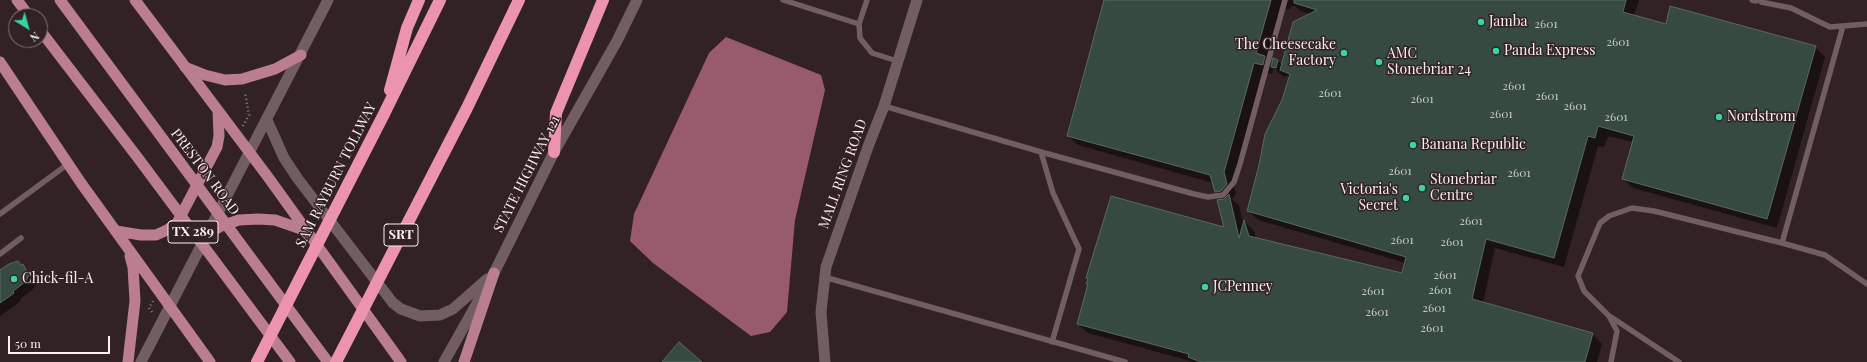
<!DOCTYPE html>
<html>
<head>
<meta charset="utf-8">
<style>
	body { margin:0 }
	#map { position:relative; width:1867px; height:362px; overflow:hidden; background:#322125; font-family:"Playfair Display",serif }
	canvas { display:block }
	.north { position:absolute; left:8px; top:8px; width:40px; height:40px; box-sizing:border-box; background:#322125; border:1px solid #827377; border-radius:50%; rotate:143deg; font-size:11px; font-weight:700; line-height:16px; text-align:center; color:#fbeff2 }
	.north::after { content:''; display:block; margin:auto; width:14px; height:18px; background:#38d4a6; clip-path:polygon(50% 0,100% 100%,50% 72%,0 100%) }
	.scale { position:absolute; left:8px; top:336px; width:102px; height:18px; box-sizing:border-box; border:2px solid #fbeff2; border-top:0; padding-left:5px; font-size:12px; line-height:14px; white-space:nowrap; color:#fbeff2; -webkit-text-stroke:3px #322125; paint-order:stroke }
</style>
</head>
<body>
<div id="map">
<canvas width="1867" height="362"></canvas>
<div class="north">N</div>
<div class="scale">50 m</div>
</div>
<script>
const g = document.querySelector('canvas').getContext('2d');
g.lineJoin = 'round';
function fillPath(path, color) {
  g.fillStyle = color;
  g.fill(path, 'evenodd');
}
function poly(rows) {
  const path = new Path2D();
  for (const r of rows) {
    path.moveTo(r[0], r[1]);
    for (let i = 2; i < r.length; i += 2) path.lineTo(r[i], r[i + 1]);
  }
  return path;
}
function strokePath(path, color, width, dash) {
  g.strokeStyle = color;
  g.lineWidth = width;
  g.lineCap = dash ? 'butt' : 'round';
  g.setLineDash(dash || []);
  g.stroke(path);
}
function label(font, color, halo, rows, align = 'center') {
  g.font = font + ' "Playfair Display",serif';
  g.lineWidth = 3;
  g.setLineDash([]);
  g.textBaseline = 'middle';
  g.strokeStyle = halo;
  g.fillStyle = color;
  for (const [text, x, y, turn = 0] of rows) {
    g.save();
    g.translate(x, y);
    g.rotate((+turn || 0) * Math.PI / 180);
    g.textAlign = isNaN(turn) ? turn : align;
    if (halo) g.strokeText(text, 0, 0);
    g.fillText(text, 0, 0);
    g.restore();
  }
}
const water = poly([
	[726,37,821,75,825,90,795,220,787,312,770,332,751,336,653,263,630,241,634,214,709,53]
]);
const shadow = poly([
	[1105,0,1639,0,1634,16,1666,25,1815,47,1825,57,1777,228,1633,188,1623,178,1633,142,1608,136,1604,147,1598,146,1564,267,1495,248,1483,303,1593,334,1602,344,1597,362,1194,362,1088,333,1078,324,1089,285,1087,284,1225,228,1224,200,1216,191,1213,183,1078,145,1068,136],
	[1292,6,1295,6,1300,11,1310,14,1282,65,1278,61,1273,65,1267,59,1280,9,1290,9],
	[1274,68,1282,76,1286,77,1286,75,1290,78,1248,210,1258,220,1406,263,1402,275,1256,239,1254,231,1245,222,1244,226,1239,205,1232,199,1236,194,1233,182,1263,72,1272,74],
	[18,262,30,273,36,284,33,289,20,299,21,301,0,316,0,271]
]);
const building = poly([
	[1104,0,1271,0,1256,53,1265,56,1263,65,1254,63,1224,172,1227,184,1221,191,1215,192,1210,175,1067,136,1104,0],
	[1294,0,1626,0,1623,12,1666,24,1670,6,1816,46,1767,219,1622,179,1634,136,1598,126,1595,138,1588,136,1554,258,1486,239,1472,299,1593,333,1585,362,1201,362,1188,357,1189,354,1077,324,1088,284,1086,284,1088,279,1086,278,1111,196,1224,227,1217,200,1224,199,1229,194,1239,238,1244,220,1249,236,1402,273,1406,257,1247,211,1259,165,1265,134,1282,100,1290,74,1280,70,1293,22,1317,10,1294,3,1294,0],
	[1273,58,1278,60,1276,68,1271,67,1273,58],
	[18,261,21,265,23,264,29,276,25,282,13,291,14,293,0,303,0,270,9,264,18,261],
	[679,342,702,362,662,362,679,342]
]);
const path = poly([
	[243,126,249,115,245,92],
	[152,312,149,308,153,301]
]);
const service = poly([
	[783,0,859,24],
	[867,0,859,24,860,38,872,53,897,61],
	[1752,0,1756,1],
	[1761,2,1791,8,1830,27,1867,24],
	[1843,26,1782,243,1825,255,1867,284],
	[884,106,1041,152,1053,193,1079,249,1052,342],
	[1041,152,1194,194,1208,197,1223,195,1234,182,1240,164,1285,0],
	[0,214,68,164],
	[0,254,21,238],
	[824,277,1125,362],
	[1611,317,1679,362],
	[1611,362,1617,331,1609,316,1584,291,1578,276,1600,223,1609,216,1632,208,1654,211,1782,243]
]);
const minor = poly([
	[825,362,821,312,826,267,869,144,884,106,917,0]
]);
const secondary = poly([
	[267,120,284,158,298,179,393,303,401,309,420,316,440,315,453,309,487,279],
	[141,362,328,0],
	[444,362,494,273,554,152,617,41,637,0]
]);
const primary = poly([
	[17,0,29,16],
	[60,0,328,362],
	[135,0,268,177,401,362],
	[40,30,138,158,290,362],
	[0,62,81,183,210,362],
	[185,67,205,75,225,80,242,79,275,69,301,55],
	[116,231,141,235,156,235,167,230,177,223,217,147,219,136,218,111],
	[208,234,221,226,239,220,258,219,275,220,307,231],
	[128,362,135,301,133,267,130,256],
	[464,362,494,273]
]);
const motorway = poly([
	[390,90,407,28,419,0],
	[554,152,556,113,603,0],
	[257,362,384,114,440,0],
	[336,362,467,108,519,0]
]);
const markers = [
	[1481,22,4,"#38d4a6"],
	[1496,51,4,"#38d4a6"],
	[1344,53,4,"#38d4a6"],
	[1379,62,4,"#38d4a6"],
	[1719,117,4,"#38d4a6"],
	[1413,145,4,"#38d4a6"],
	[1422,188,4,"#38d4a6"],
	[1406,198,4,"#38d4a6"],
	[14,279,4,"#38d4a6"],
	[1205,287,4,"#38d4a6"]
];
const numberNames = [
	["2601",1546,24],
	["2601",1618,42],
	["2601",1514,86],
	["2601",1330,93],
	["2601",1547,96],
	["2601",1422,99],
	["2601",1575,106],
	["2601",1501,114],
	["2601",1616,117],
	["2601",1400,171],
	["2601",1519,173],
	["2601",1471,221],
	["2601",1402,240],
	["2601",1452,242],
	["2601",1445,275],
	["2601",1440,290],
	["2601",1373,291],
	["2601",1434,308],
	["2601",1377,312],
	["2601",1432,328]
];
const shields = [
	[193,232,50],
	[401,235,34]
];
const shieldNames = [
	["TX 289",193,232],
	["SRT",401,235]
];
const poiNames = [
	["Jamba",1489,22],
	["The Cheesecake",1336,45,"right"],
	["Factory",1336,61,"right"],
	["Panda Express",1504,51],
	["AMC",1387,54],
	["Stonebriar 24",1387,70],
	["Nordstrom",1727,117],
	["Banana Republic",1421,145],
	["Stonebriar",1430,180],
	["Centre",1430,196],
	["Victoria's",1398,190,"right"],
	["Secret",1398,206,"right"],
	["Chick-fil-A",22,279],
	["JCPenney",1213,287]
];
const streetNames = [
	["PRESTON ROAD",205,172,53],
	["STATE HIGHWAY 121",527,174,-63],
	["MALL RING ROAD",843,174,-70],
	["SAM RAYBURN TOLLWAY",336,175,-63]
];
fillPath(water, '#985b6d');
fillPath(shadow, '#0007');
fillPath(building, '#364a42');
strokePath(building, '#566a62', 1);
strokePath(path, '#918286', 2.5, [1, 3]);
strokePath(service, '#725d63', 5.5);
strokePath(minor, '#725d63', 11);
strokePath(secondary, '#725d63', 11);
strokePath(primary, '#bb7d90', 11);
strokePath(motorway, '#ec93ae', 12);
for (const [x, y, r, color] of markers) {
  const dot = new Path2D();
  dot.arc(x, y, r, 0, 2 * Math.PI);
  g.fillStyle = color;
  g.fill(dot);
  strokePath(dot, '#322125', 1.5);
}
label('12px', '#cac6c6', null, numberNames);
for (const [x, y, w] of shields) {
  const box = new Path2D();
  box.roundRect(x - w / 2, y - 11, w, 22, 3);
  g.fillStyle = '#322125';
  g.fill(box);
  strokePath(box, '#fbeff2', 1);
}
label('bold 13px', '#fbeff2', null, shieldNames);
label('14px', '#fbeff2', '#322125', poiNames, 'left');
label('14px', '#fbeff2', '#322125', streetNames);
</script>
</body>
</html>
